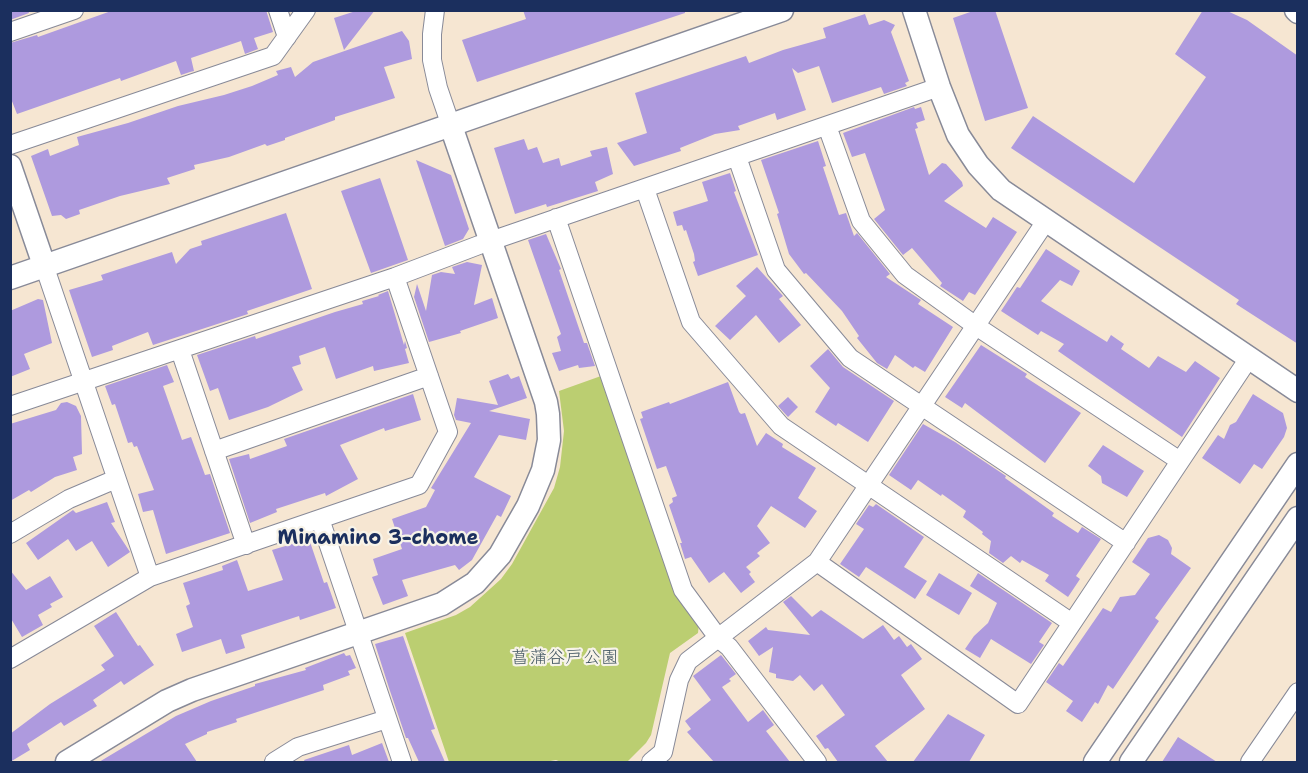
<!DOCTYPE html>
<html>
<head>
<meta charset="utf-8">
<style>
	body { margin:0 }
	#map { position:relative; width:1308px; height:773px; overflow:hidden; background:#f6e6d2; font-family:"Shantell Sans",sans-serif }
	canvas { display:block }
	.frame { position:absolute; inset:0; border:12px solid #1b2f5e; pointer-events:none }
</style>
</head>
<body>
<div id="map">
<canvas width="1308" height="773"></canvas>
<div class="frame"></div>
</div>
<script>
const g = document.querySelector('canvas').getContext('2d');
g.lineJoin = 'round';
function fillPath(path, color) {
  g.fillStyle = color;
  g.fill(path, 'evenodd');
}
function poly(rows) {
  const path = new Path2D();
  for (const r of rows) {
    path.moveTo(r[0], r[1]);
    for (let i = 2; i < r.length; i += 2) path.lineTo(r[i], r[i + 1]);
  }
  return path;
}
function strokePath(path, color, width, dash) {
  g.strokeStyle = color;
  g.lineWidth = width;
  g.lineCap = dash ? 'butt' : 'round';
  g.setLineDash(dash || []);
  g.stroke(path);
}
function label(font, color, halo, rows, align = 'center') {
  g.font = font + ' "Shantell Sans","Klee One",sans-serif';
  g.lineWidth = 4.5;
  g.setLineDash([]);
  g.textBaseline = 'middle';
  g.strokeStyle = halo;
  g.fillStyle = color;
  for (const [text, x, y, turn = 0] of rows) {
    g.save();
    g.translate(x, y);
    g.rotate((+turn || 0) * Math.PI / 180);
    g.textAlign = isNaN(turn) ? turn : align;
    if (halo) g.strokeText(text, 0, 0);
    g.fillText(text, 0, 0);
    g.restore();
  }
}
const green = poly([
	[601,376,699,623,698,633,670,653,651,735,646,743,627,762,561,762,556,760,545,762,449,762,405,633,456,615,470,607,501,579,512,564,554,488,560,467,564,431,559,391]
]);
const building = poly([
	[10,10,28,10,29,13,10,20],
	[114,10,266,10,273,32,254,38,258,49,245,54,241,41,191,58,194,71,190,72,181,75,176,61,121,81,120,78,17,114,10,96,10,43,37,35,38,37],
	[359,10,375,10,344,50,334,18],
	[523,10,685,10,685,13,477,82,462,40,526,19],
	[976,10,995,10,1028,108,985,121,953,18],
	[1203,10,1225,10,1247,20,1298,56,1298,344,1236,304,1239,300,1011,148,1033,116,1134,183,1206,77,1175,54],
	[865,14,869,25,884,20,895,25,891,32,909,81,905,83,907,86,884,94,881,87,832,103,819,66,798,73,792,68,806,110,777,120,775,113,738,126,740,130,715,134,680,148,681,151,634,166,617,143,647,133,635,93,746,56,749,63,783,50,826,38,823,28],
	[402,31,409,41,412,59,384,67,395,98,335,117,335,120,285,138,285,140,267,146,265,144,229,157,194,165,195,169,167,178,170,184,120,196,79,210,80,214,66,219,61,215,52,216,31,156,48,149,50,156,79,145,77,137,128,123,178,106,224,95,252,86,278,75,276,71,291,67,295,77,313,62],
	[914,107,915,109,921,107,925,120,916,123,918,128,915,129,929,175,942,163,946,164,962,182,963,186,944,201,986,228,993,217,1017,232,975,295,969,292,963,301,940,286,942,283,912,248,903,255,874,219,885,210,865,153,852,157,843,133],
	[524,139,528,150,537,147,543,163,559,158,561,166,592,156,590,151,607,147,613,174,595,182,598,191,547,207,546,204,515,214,494,148],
	[818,141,826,166,823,167,839,215,846,213,854,236,857,233,890,274,886,277,921,300,918,304,953,327,925,372,915,366,913,368,895,355,887,369,877,363,857,338,859,336,842,311,806,273,804,274,789,254,777,214,779,213,761,160],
	[416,160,451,175,469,229,463,239,445,246],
	[730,173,736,191,734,192,758,255,698,276,693,262,695,261,694,254,686,230,684,231,682,225,677,226,673,212,708,201,702,182],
	[380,178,408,260,371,273,341,191],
	[286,213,312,289,247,311,248,314,153,345,148,332,112,346,113,350,92,357,69,290,103,280,101,275,172,252,176,264,190,249,202,245,201,241],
	[546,234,561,269,559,270,584,343,587,343,595,366,579,368,578,365,559,371,552,353,561,351,557,337,561,334,528,240],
	[1046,249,1080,271,1072,286,1060,280,1041,301,1107,342,1111,335,1124,344,1121,349,1149,368,1158,356,1186,372,1195,361,1220,378,1182,437,1058,351,1064,344,1041,331,1038,335,1001,311,1017,287,1020,288],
	[467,262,482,265,474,305,492,298,498,318,460,331,461,333,429,342,414,297,417,284,426,311,432,275,441,272,455,274,452,267],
	[757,267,783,296,779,299,801,325,779,343,756,315,730,340,715,326,746,296,736,286],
	[388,291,404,345,405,341,407,348,405,349,409,363,374,371,373,366,336,379,325,347,299,356,301,364,292,367,303,390,268,407,229,420,218,388,210,391,197,355,255,336,256,339,335,312,363,304,362,301,379,296,378,295],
	[38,299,43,300,52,343,24,354,30,369,10,377,10,311],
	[981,345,1027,374,1025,377,1081,413,1045,463,965,403,962,408,945,397],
	[828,349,843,367,894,401,868,442,838,423,836,426,815,412,830,388,810,366],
	[167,365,174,382,163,386,182,440,191,437,205,475,210,474,230,533,166,554,153,510,143,512,138,494,154,490,137,446,134,447,132,442,128,443,115,404,112,405,105,386],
	[508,374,511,379,519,376,527,398,489,411,530,419,526,440,499,435,474,477,511,496,501,517,497,515,472,560,459,570,455,565,402,580,408,596,383,605,372,577,378,575,373,559,402,549,392,519,426,507,435,490,431,488,471,423,456,420,454,415,457,398,498,405,489,381],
	[728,382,739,412,741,414,745,413,757,446,766,433,783,444,782,447,816,468,798,498,817,511,805,528,771,506,757,526,770,543,757,553,760,556,746,567,751,572,749,574,755,582,741,593,724,572,709,583,691,557,685,559,680,543,682,543,669,505,673,502,672,498,677,496,666,466,657,469,640,419,643,418,641,412,669,402,670,404],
	[413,394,421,420,385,431,384,428,340,445,358,479,326,496,325,493,276,509,277,512,250,523,229,459,249,454,250,459,287,446,284,439],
	[1253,394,1283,413,1287,428,1284,437,1262,469,1254,464,1240,484,1202,458,1218,435,1224,439,1230,425,1236,422],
	[788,397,798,407,788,417,778,406],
	[67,402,76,406,81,416,82,454,73,457,77,470,55,477,31,492,29,490,10,501,10,424,56,410,61,403],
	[923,424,955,442,1006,476,1005,478,1054,513,1052,516,1078,533,1082,527,1101,539,1076,576,1080,579,1068,597,1045,581,1049,575,1022,560,1020,563,1011,556,1003,563,989,553,991,541,982,534,983,532,963,517,966,511,942,494,941,496,918,480,911,490,889,475],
	[1103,445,1144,471,1127,497,1102,483,1101,476,1088,466],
	[107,502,115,522,111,523,130,552,108,567,92,541,76,551,68,539,38,560,26,543,73,510,76,513],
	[876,504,924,537,904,567,927,581,915,599,866,567,859,577,840,564,864,529,856,524,869,505,873,507],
	[1159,535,1168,540,1172,548,1171,554,1191,568,1155,618,1159,621,1113,689,1108,685,1098,704,1095,702,1082,722,1066,711,1073,701,1046,682,1059,663,1063,666,1103,608,1111,612,1120,597,1135,595,1150,574,1132,562,1148,538],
	[309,539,324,583,327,582,336,608,300,620,299,616,241,635,245,648,226,654,221,639,182,652,176,634,193,627,186,606,190,604,183,583,223,570,222,566,237,560,248,591,283,580,272,550],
	[10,570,26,590,50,576,63,597,50,604,52,607,38,615,43,625,22,637,10,617],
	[939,573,972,593,959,615,926,595],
	[978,573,1052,623,1039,642,1044,645,1031,664,991,639,980,658,965,649,974,636,988,623,997,603,970,586],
	[791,596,812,617,821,610,863,639,883,625,894,640,899,636,907,647,911,644,922,659,901,675,925,709,875,746,888,762,838,762,828,748,825,749,816,736,845,715,822,684,814,691,800,675,793,681,776,678,776,674,769,672,773,647,759,656,748,641,766,627,768,630,810,635,783,602],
	[116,612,138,646,140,645,154,665,124,685,121,681,93,700,97,706,64,726,61,722,27,744,30,750,10,762,10,734,50,704,105,670,101,665,114,656,94,626],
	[403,636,435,729,431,730,445,762,419,762,408,738,406,738,389,688,375,644],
	[344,653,346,656,350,655,356,668,348,671,350,675,323,685,324,690,236,719,237,722,207,732,207,734,185,744,197,762,99,762,176,716,211,701,255,686,255,684,306,670,305,668],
	[721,655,736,674,729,679,731,681,722,687,748,722,763,710,774,725,766,731,790,762,714,762,687,732,691,729,685,721,711,700,693,676],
	[948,714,985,735,969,762,913,762],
	[1178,737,1217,762,1162,762],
	[382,743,389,762,305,762,304,760,349,745,352,755]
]);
const minor = poly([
	[278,10,287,37],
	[435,10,432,34,432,60,438,88,451,126],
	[10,32,74,10],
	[827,126,861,221,905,275,976,326,1180,461],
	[10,145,273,56,306,10],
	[737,157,776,270,850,358,1126,543],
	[645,189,691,322,781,426,1072,623],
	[556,218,683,590,719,639,729,647,817,762],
	[44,265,150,577],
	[180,350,246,545],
	[10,406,395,277,479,245,939,87],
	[214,451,429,376],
	[320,519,402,762],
	[10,534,69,499,116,479],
	[817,562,1018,704,1249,358],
	[10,659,150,577,419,485,448,432,395,277],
	[274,762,298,747,387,719],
	[651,762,663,752,679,680,688,661,817,562,1046,221],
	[1250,762,1298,692]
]);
const tertiary = poly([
	[914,10,939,87,958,135,978,165,1001,190,1298,391],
	[1296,10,1298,12],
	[10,166,44,265],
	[10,278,782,10],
	[67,762,167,701,192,690,442,604,475,583,500,555,528,506,543,470,549,440,548,414,546,402,451,126],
	[1095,762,1298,464],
	[1131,762,1298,518]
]);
const parkNames = [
	["菖蒲谷戸公園",565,658]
];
const neighbourhoodNames = [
	["Minamino 3-chome",378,539]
];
fillPath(green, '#bbce71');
fillPath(building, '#ae9ade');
strokePath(minor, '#888a98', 20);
strokePath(tertiary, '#888a98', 25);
strokePath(minor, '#fff', 18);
strokePath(tertiary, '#fff', 22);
label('18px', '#435763', '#f7f3e8', parkNames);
label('bold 20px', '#1b2f5e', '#f7f3e8', neighbourhoodNames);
</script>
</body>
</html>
